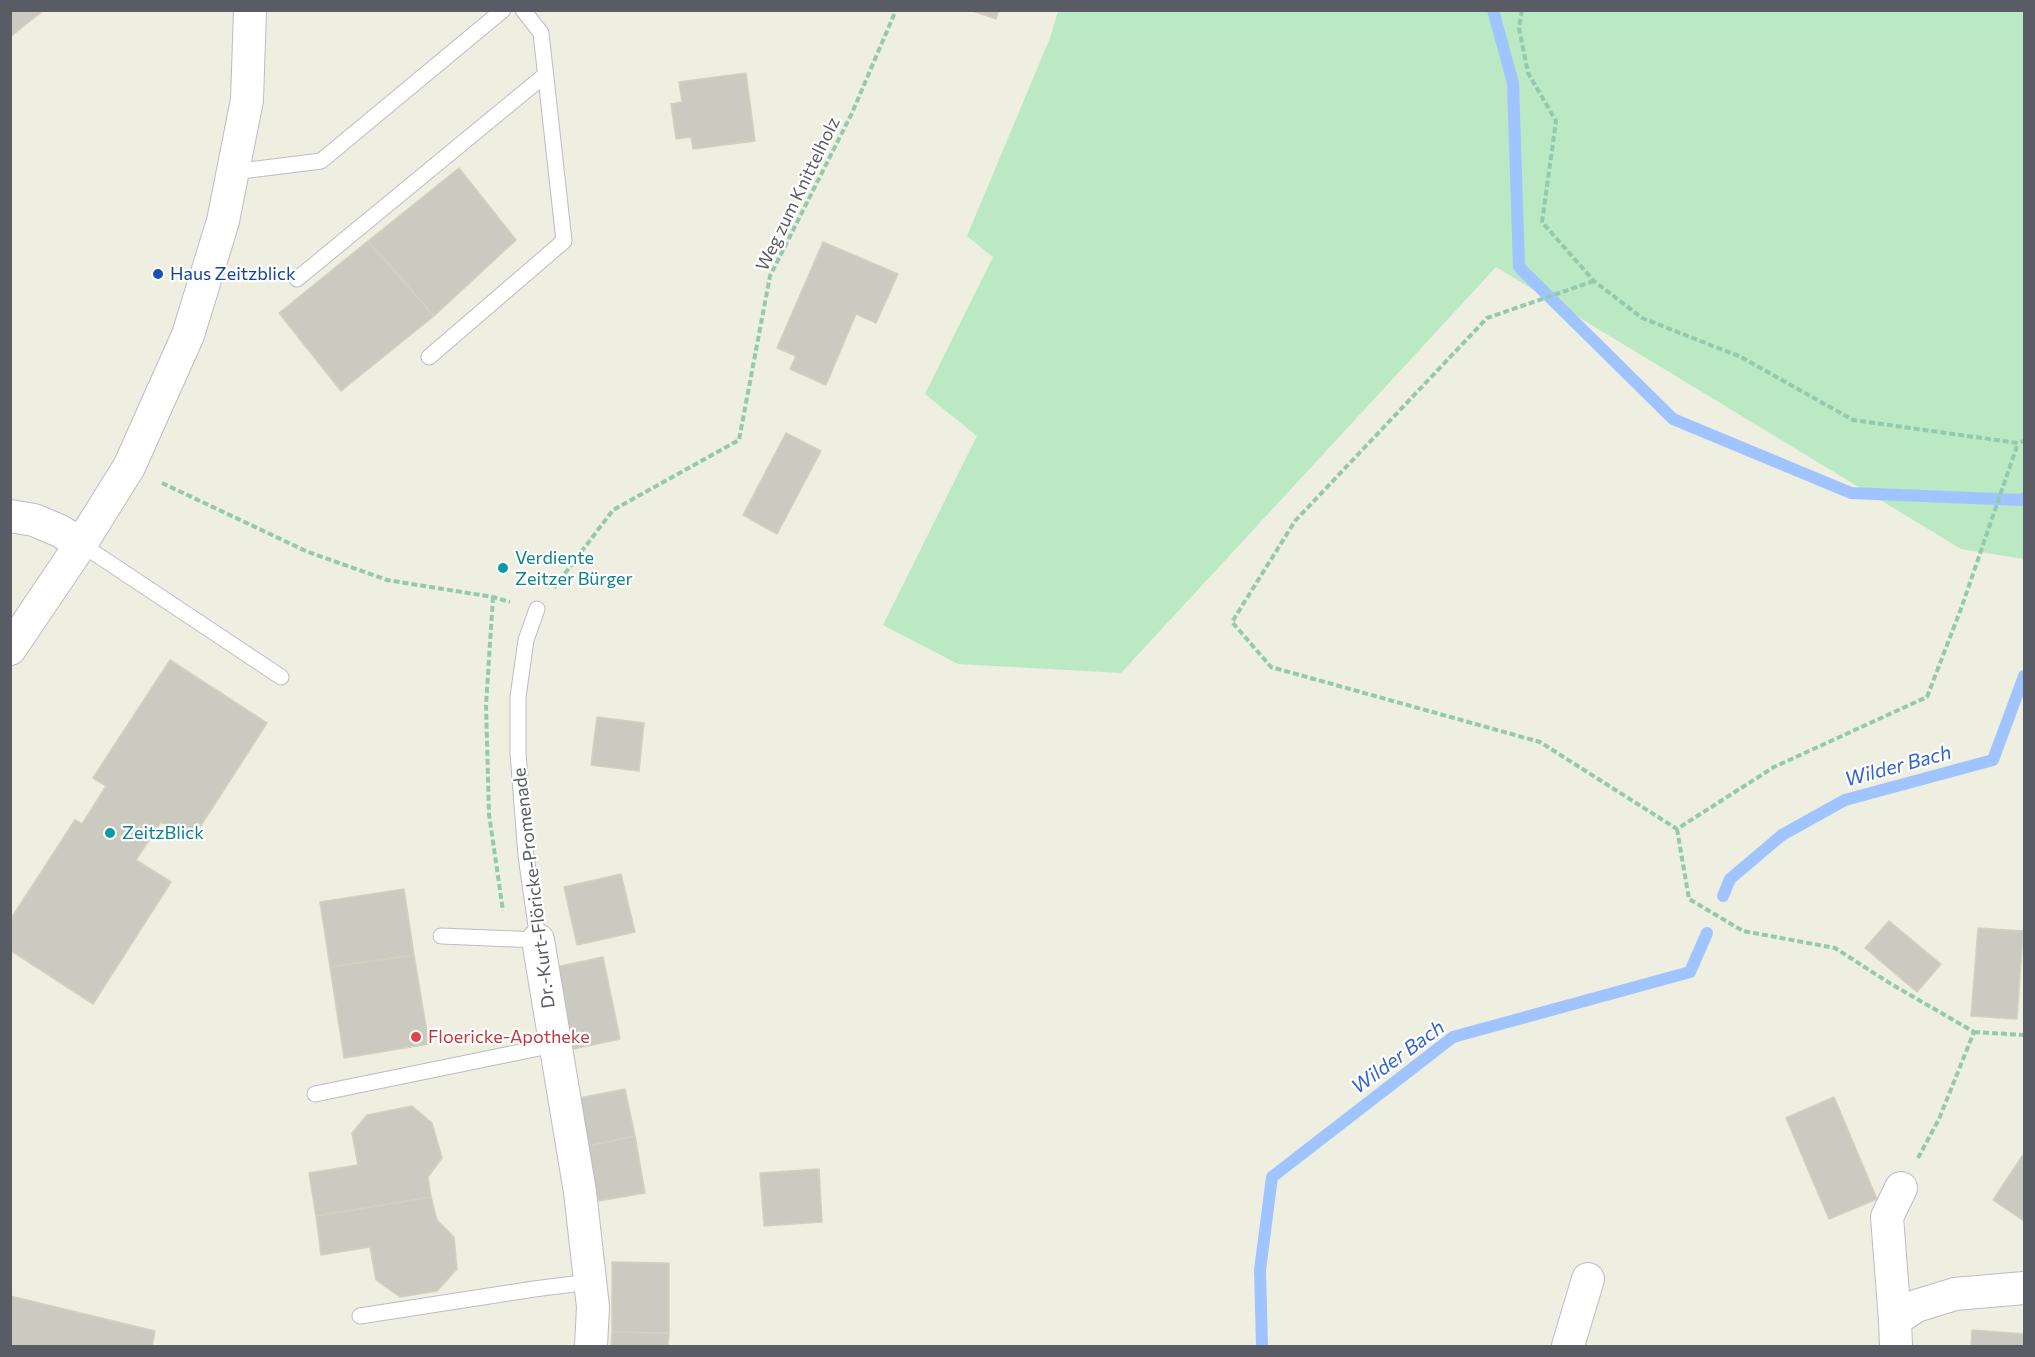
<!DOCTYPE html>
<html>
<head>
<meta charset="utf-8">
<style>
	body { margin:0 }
	#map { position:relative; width:2035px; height:1357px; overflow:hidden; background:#eeeee1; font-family:Commissioner,sans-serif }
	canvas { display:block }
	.frame { position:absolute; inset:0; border:12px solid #595c64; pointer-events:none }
</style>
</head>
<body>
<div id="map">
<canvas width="2035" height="1357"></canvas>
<div class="frame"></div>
</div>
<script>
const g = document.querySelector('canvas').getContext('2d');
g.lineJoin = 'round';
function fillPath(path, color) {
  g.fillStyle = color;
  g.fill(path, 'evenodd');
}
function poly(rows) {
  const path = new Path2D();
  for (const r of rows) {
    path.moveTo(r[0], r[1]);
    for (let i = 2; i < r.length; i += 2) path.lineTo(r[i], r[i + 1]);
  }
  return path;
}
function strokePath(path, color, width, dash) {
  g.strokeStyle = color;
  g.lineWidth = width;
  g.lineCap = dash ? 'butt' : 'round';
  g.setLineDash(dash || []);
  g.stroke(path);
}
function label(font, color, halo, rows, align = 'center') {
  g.font = font + ' Commissioner,sans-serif';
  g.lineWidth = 4.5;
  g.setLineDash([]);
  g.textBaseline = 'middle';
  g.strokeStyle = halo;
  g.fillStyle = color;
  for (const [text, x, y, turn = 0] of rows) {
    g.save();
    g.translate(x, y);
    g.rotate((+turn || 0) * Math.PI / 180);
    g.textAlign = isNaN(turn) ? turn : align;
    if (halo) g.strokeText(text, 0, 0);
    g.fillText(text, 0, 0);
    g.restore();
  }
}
const green = poly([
	[1058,11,2024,11,2024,559,1961,549,1496,267,1121,673,958,664,883,625,977,436,925,394,993,257,967,236,1050,38]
]);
const stream = poly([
	[1493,10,1513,83,1519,267,1673,419,1851,493,2020,500,2024,498],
	[1723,896,1730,879,1782,835,1845,800,1993,760,2024,676],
	[1262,1346,1260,1270,1272,1177,1453,1037,1690,972,1707,933]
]);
const building = poly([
	[10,10,44,10,10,37,10,10],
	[970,10,999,10,996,19,970,10],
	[746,73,755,141,693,149,691,137,676,139,671,104,682,102,679,82,746,73],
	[459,168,516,240,434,316,368,241,459,168],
	[368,241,434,316,341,391,279,313,368,241],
	[823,242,898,274,876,323,856,314,826,385,790,369,796,356,777,348,823,242],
	[786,433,821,451,777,534,743,515,786,433],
	[170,660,267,723,191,841,161,822,136,860,171,882,93,1004,10,950,10,920,75,820,82,824,106,786,93,778,170,660],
	[597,717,644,723,639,771,591,765,597,717],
	[621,874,635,932,577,945,564,887,621,874],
	[404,889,414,955,330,967,320,902,404,889],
	[1889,921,1941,964,1917,992,1865,948,1889,921],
	[1978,928,2023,931,2017,1019,1971,1016,1978,928],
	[414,955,429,1044,344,1058,330,967,414,955],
	[603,957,620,1039,573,1049,556,967,603,957],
	[625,1089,635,1136,588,1146,579,1098,625,1089],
	[1834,1097,1877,1199,1829,1219,1786,1118,1834,1097],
	[412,1106,432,1123,442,1158,428,1177,431,1197,316,1216,309,1173,358,1165,352,1133,367,1115,412,1106],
	[635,1136,645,1193,598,1201,588,1146,635,1136],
	[2022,1156,2024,1158,2024,1221,1993,1200,2022,1156],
	[819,1169,822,1222,764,1226,760,1173,819,1169],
	[431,1197,437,1220,454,1237,457,1269,437,1291,400,1297,376,1280,370,1247,321,1255,316,1216,431,1197],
	[612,1262,669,1263,669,1333,612,1332,612,1262],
	[10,1296,155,1331,152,1346,10,1346,10,1296],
	[1972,1330,2024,1334,2024,1346,1971,1346,1972,1330],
	[612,1332,669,1333,668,1346,611,1346,612,1332]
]);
const path = poly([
	[1522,10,1519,28,1528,73,1556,121,1542,222,1594,281,1642,318,1741,357,1853,420,2018,443,2024,441],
	[1594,281,1487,318,1295,521,1232,622,1271,667,1540,742,1677,829,1774,767,1927,697,1962,606,2018,443],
	[162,483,308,552,387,580,493,597,510,602],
	[554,588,613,510,739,440,770,276,852,113,896,10],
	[493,597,486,705,489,814,503,911],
	[1677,829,1689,899,1743,931,1835,948,1891,984,1974,1032,1939,1119,1918,1158],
	[1974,1032,2024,1035]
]);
const service = poly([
	[233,172,321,161,503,10],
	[297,279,545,75],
	[429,357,564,241,541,33,523,10],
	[81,544,281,677],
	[441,936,538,940,526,856,518,753,518,697,526,640,537,609],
	[315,1094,554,1045],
	[360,1316,534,1289,590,1282]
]);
const minor = poly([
	[10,516,34,520,60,531,81,544],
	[10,649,81,544,129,467,188,335,223,221,247,100,250,10],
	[538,940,580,1192,593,1307,591,1346],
	[1895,1320,1887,1217,1901,1188],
	[1568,1346,1588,1279],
	[1896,1346,1895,1320,1916,1306,1955,1294,2024,1288]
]);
const markers = [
	[158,274,6,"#1a4fb4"],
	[503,568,6,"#0f9aa8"],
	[110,833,6,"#0f9aa8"],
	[416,1037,6,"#e0444e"]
];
const streetNames = [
	["Weg zum Knittelholz",798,194,-64],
	["Dr.-Kurt-Flöricke-Promenade",534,888,-97]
];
const transitNames = [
	["Haus Zeitzblick",170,274]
];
const cultureNames = [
	["Verdiente",515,558],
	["Zeitzer Bürger",515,579],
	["ZeitzBlick",122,833]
];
const healthNames = [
	["Floericke-Apotheke",428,1037]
];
const waterNames = [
	["Wilder Bach",1898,766,-15],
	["Wilder Bach",1398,1057,-36]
];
fillPath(green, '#bae9c3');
strokePath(stream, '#a0c4ff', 12);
fillPath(building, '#cbcac0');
strokePath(building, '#d3d1be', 1.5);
strokePath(service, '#bbbdc4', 17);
strokePath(minor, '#bbbdc4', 34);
strokePath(path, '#93caad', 4, [6, 3]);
strokePath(service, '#fff', 15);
strokePath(minor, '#fff', 32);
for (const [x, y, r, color] of markers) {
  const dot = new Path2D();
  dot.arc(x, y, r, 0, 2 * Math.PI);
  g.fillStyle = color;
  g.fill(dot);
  strokePath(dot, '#fff', 2);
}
label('18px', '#595c64', '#fff', streetNames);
label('18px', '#164399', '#fff', transitNames, 'left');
label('18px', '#0d838f', '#fff', cultureNames, 'left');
label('18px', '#be3a42', '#fff', healthNames, 'left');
label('italic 20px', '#3664cf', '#fff', waterNames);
</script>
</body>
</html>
